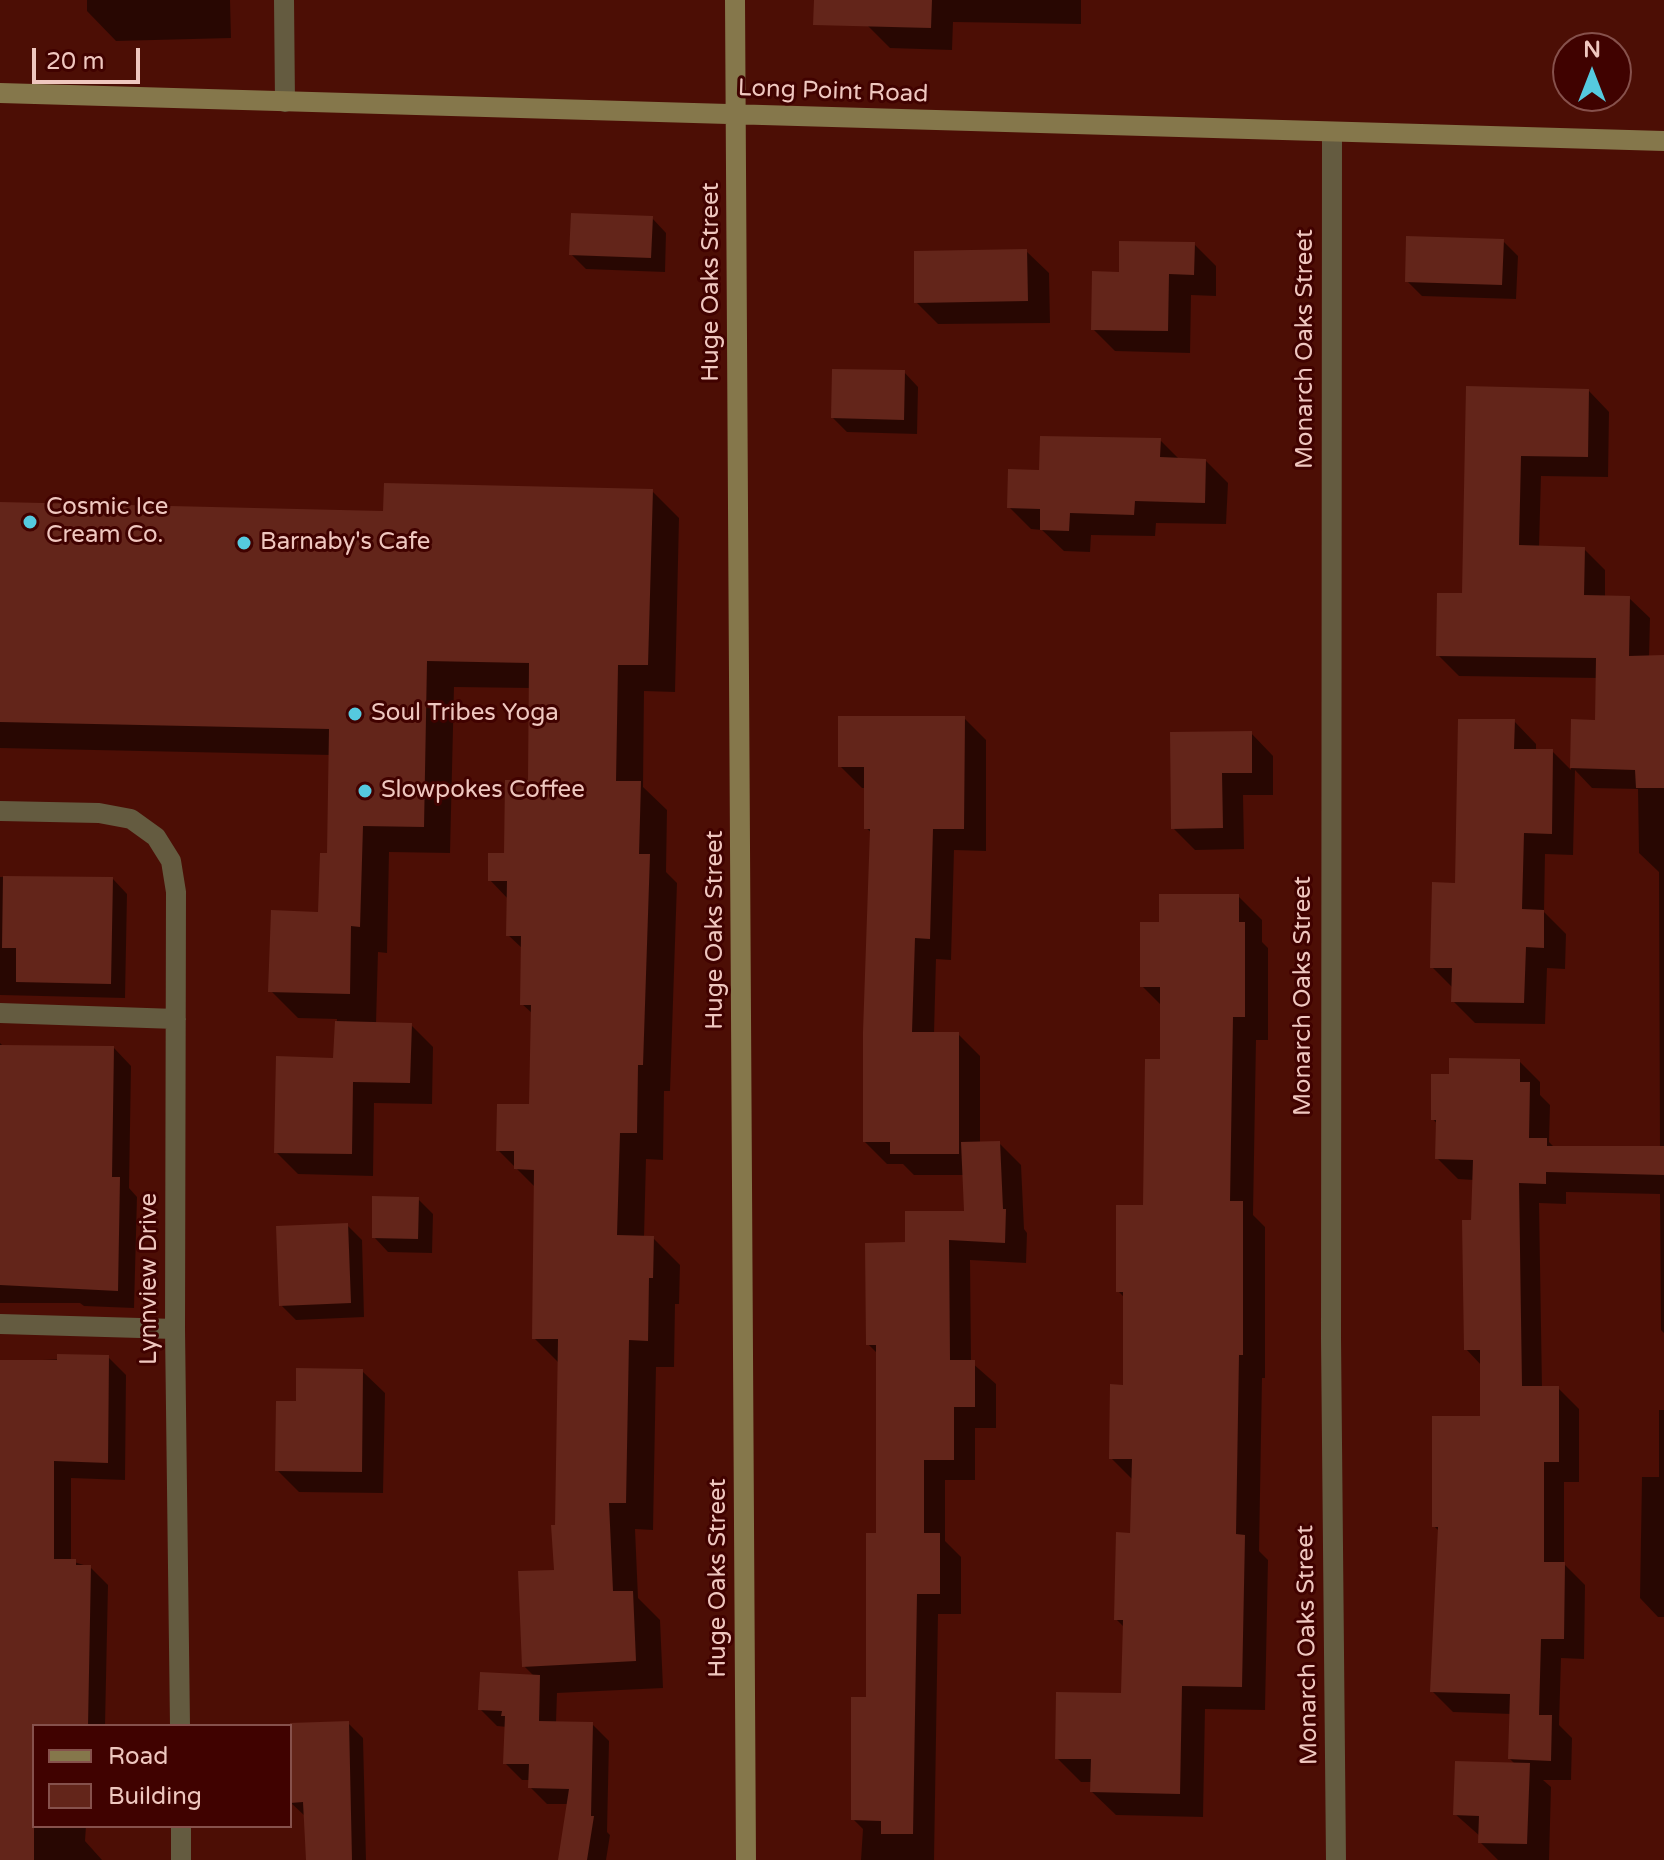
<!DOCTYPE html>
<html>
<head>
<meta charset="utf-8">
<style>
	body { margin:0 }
	#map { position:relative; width:1664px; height:1860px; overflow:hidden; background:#4c0e05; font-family:"Varela Round",sans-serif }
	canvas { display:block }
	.legend { position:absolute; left:32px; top:1724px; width:260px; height:104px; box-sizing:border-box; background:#400200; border:2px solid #86514c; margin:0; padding:10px 14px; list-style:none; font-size:24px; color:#efc7bf }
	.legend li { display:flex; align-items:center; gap:16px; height:40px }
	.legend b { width:40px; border:2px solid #86514c }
	.north { position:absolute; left:1552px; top:32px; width:80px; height:80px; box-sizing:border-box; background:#400200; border:2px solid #86514c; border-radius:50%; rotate:0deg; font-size:22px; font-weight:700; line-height:32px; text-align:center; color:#efc7bf }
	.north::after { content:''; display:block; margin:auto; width:28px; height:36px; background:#55cadf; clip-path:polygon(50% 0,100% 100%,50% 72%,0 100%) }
	.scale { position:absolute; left:32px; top:48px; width:108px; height:36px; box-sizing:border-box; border:4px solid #efc7bf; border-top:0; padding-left:10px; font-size:24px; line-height:28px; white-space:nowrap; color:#efc7bf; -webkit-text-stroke:6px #400200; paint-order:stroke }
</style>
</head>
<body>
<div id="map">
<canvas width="1664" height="1860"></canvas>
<ul class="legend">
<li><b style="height:10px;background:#85774b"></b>Road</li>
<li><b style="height:22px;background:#63251a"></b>Building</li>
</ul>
<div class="north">N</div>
<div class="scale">20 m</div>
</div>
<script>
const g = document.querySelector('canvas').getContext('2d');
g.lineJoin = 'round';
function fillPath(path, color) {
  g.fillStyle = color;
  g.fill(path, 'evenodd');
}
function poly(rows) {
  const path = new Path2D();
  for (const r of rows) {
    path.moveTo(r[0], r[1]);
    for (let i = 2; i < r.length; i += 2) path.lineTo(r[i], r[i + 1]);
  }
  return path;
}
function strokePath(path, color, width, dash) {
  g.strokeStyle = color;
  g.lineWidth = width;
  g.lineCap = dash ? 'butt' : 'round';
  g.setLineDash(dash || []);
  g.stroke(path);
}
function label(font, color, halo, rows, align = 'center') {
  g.font = font + ' "Varela Round",sans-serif';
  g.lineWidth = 6;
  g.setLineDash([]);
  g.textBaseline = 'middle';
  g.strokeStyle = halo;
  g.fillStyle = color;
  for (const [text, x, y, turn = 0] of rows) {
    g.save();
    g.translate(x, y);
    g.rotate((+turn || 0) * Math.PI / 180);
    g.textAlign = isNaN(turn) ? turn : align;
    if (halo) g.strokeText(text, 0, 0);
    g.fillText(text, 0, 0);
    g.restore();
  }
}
const shadow = poly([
	[87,0,230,0,231,38,116,41,87,11],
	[869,0,1081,0,1081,24,953,22,952,50,890,48,868,26],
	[652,218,666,233,665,272,586,269,571,254],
	[1503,241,1518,256,1516,299,1422,296,1407,281],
	[1194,244,1216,266,1216,296,1191,295,1190,353,1115,351,1093,329,1121,274],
	[1026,251,1049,273,1050,323,938,324,916,302],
	[904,372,918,387,917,434,847,432,833,418],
	[1468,388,1589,391,1609,412,1608,477,1541,476,1539,547,1584,549,1605,570,1605,597,1629,598,1650,618,1649,658,1664,657,1664,1333,1661,1330,1660,1194,1566,1192,1566,1204,1539,1203,1542,1388,1558,1388,1579,1409,1579,1482,1564,1482,1564,1564,1585,1585,1584,1659,1561,1658,1559,1725,1572,1738,1571,1780,1543,1780,1551,1787,1549,1860,1498,1860,1480,1842,1481,1837,1455,1814,1516,1765,1510,1759,1512,1714,1453,1712,1432,1691,1440,1532,1434,1526,1482,1418,1482,1366,1466,1349,1474,1180,1458,1179,1437,1158,1438,1125,1433,1119,1451,1077,1519,1061,1540,1082,1540,1095,1550,1105,1549,1142,1555,1148,1660,1148,1659,872,1639,853,1638,789,1592,788,1575,770,1573,855,1545,854,1544,912,1566,934,1565,969,1547,968,1545,1024,1475,1023,1453,1001,1453,988,1432,967,1514,721,1536,744,1536,751,1552,751,1571,770,1573,721,1597,722,1598,678,1459,676,1438,655,1464,595],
	[1160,440,1180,460,1206,461,1228,483,1226,524,1156,523,1155,536,1091,535,1090,552,1064,551,1042,530,1031,529,1009,507,1041,472],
	[652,491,679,518,675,692,644,691,643,787,667,810,666,872,677,883,670,1091,664,1091,663,1160,646,1159,644,1238,653,1238,680,1265,679,1304,675,1304,674,1367,656,1367,653,1530,635,1529,638,1598,660,1620,663,1688,557,1693,556,1723,592,1724,609,1741,607,1832,610,1835,606,1860,560,1860,568,1804,547,1804,530,1787,530,1780,522,1780,505,1763,507,1727,497,1726,480,1709,534,1676,524,1666,556,1572,560,1364,534,1338,536,1188,498,1150,531,1106,533,1014,522,1004,523,949,508,935,509,900,490,880,506,855,530,782,531,688,454,687,450,853,389,852,387,953,378,952,376,1024,411,1025,433,1047,432,1104,374,1103,373,1176,298,1174,276,1152,335,1060,337,1019,298,1018,271,991,320,914,329,855,331,755,0,748,0,504,385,513],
	[964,718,986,740,986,851,954,850,951,960,936,959,934,1034,958,1034,980,1056,980,1144,999,1143,1021,1165,1024,1229,1027,1233,1026,1263,970,1260,971,1362,996,1384,996,1428,975,1428,975,1480,945,1480,945,1541,961,1557,961,1614,938,1614,934,1860,861,1860,863,1829,853,1819,868,1699,878,1535,878,1354,868,1344,907,1244,966,1213,965,1175,914,1175,903,1164,887,1164,865,1142,872,833,866,828,866,788,862,788,840,766],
	[1251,733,1273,756,1273,795,1243,795,1244,849,1195,850,1173,828],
	[0,877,113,879,127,894,125,998,0,995],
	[1238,896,1262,920,1262,942,1268,948,1268,1040,1256,1040,1253,1215,1265,1227,1265,1378,1262,1378,1259,1551,1268,1560,1265,1710,1205,1709,1203,1817,1116,1815,1092,1792,1092,1782,1081,1782,1057,1758,1123,1695,1125,1628,1116,1619,1132,1535,1133,1480,1111,1458,1125,1387,1125,1298,1118,1291,1145,1207,1162,1061,1162,1006,1142,986,1161,924],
	[0,1043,4,1047,114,1048,131,1066,129,1188,137,1197,134,1308,84,1306,80,1303,0,1303],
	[418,1199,433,1214,432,1253,388,1252,374,1237],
	[347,1225,362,1240,364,1317,296,1320,281,1305],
	[108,1357,126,1375,125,1480,71,1478,71,1561,90,1567,108,1585,105,1726,34,1726,34,1826,86,1826,85,1841,102,1860,0,1860,0,1362],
	[362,1371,385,1393,383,1493,299,1492,277,1470,298,1403],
	[1659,1410,1664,1410,1664,1617,1658,1617,1640,1598,1642,1477,1659,1477],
	[348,1723,363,1738,366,1860,308,1860,306,1817,290,1802,288,1725]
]);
const building = poly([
	[814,0,932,0,931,28,813,25],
	[571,213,653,216,651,258,569,255],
	[1406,236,1504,239,1502,285,1405,282],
	[1119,241,1195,242,1194,275,1169,274,1168,331,1091,330,1092,271,1119,272],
	[1027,249,1028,301,914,303,914,251],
	[832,369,905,370,904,420,831,418],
	[1466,386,1589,389,1588,457,1521,456,1519,545,1585,547,1584,595,1630,596,1629,656,1664,655,1664,788,1636,788,1635,770,1570,768,1571,719,1595,720,1596,658,1436,656,1437,593,1462,593],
	[1040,436,1161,438,1160,457,1206,459,1205,503,1135,501,1134,515,1070,513,1069,531,1040,530,1040,509,1007,508,1008,469,1039,470],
	[384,483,653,489,648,665,618,665,616,781,641,781,639,854,650,854,643,1065,638,1065,637,1133,620,1133,617,1235,654,1236,653,1278,649,1278,648,1341,629,1340,626,1503,609,1503,613,1591,633,1591,636,1661,522,1667,518,1571,554,1570,551,1525,555,1525,558,1339,532,1339,534,1170,514,1169,514,1151,496,1151,497,1104,529,1104,531,1005,520,1005,521,936,506,936,507,881,488,881,488,853,504,853,505,780,528,780,529,663,427,661,424,827,363,826,360,927,351,926,350,994,268,992,271,910,318,912,320,853,327,853,329,729,0,722,0,502,383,511],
	[838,716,965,716,964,829,933,829,930,939,915,938,912,1032,959,1032,959,1154,890,1154,890,1142,863,1142,863,1032,870,829,864,829,864,767,838,767],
	[1458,719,1515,719,1514,749,1553,749,1552,834,1524,833,1522,909,1544,910,1544,948,1526,947,1524,1003,1451,1002,1452,968,1430,968,1432,882,1455,883],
	[1252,731,1252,773,1222,773,1223,828,1171,829,1170,732],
	[3,876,113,877,111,984,16,982,16,948,2,948],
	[1159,894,1239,894,1239,922,1245,922,1245,1017,1233,1017,1230,1201,1243,1201,1243,1355,1239,1355,1236,1534,1245,1535,1242,1687,1182,1686,1180,1794,1090,1792,1091,1759,1055,1759,1056,1692,1121,1693,1123,1620,1114,1620,1116,1532,1130,1533,1132,1459,1109,1459,1110,1384,1123,1385,1123,1292,1116,1292,1116,1205,1143,1205,1145,1059,1160,1059,1160,987,1140,987,1140,922,1159,922],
	[335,1021,412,1023,410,1083,353,1082,352,1154,274,1153,276,1056,333,1058],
	[0,1045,114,1046,112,1177,120,1177,118,1291,0,1285],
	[1449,1058,1520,1059,1520,1082,1530,1082,1529,1138,1547,1138,1547,1146,1664,1146,1664,1175,1546,1172,1546,1184,1519,1183,1522,1386,1559,1386,1559,1462,1544,1462,1544,1562,1565,1562,1564,1639,1541,1639,1539,1715,1552,1715,1551,1761,1508,1759,1510,1694,1430,1692,1438,1527,1432,1527,1432,1416,1480,1416,1480,1350,1464,1350,1462,1220,1471,1220,1473,1160,1435,1159,1436,1120,1431,1120,1431,1074,1449,1074],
	[1000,1141,1003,1209,1006,1209,1005,1243,949,1240,950,1360,975,1360,975,1407,954,1407,954,1460,924,1460,924,1533,940,1533,940,1594,917,1594,913,1834,881,1834,881,1821,851,1820,851,1697,866,1697,866,1533,876,1533,876,1345,866,1345,865,1243,905,1242,905,1211,964,1211,961,1142],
	[372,1196,419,1197,418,1239,372,1238],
	[348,1223,351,1303,279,1306,276,1226],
	[57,1354,109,1355,108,1463,54,1461,54,1559,76,1559,76,1565,91,1565,88,1726,34,1726,34,1860,0,1860,0,1360,57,1360],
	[296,1368,363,1369,362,1472,275,1471,276,1401,296,1401],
	[480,1672,540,1675,539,1721,593,1722,591,1816,594,1816,587,1860,558,1860,569,1789,528,1788,529,1764,503,1764,505,1716,501,1716,502,1711,478,1710],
	[349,1721,352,1860,306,1860,303,1802,290,1803,290,1723],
	[1455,1761,1530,1763,1527,1844,1478,1843,1479,1816,1453,1815]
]);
const street = poly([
	[284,0,285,102],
	[1332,133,1331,1338,1336,1860],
	[0,811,99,813,131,819,156,837,171,861,176,892,175,1329,180,1726],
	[0,1013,176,1019],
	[0,1324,175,1329],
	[181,1826,181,1860]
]);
const secondary = poly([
	[735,0,746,1860],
	[0,93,1664,141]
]);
const markers = [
	[30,522,8,"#55cadf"],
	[244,543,8,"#55cadf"],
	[355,714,8,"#55cadf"],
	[365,791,8,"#55cadf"]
];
const streetNames = [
	["Long Point Road",833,92,2],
	["Huge Oaks Street",712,282,-90],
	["Monarch Oaks Street",1306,349,-90],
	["Huge Oaks Street",716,930,-90],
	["Monarch Oaks Street",1304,996,-90],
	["Lynnview Drive",150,1279,-90],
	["Huge Oaks Street",719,1578,-90],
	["Monarch Oaks Street",1308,1645,-91]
];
const poiNames = [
	["Cosmic Ice",46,508],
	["Cream Co.",46,536],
	["Barnaby's Cafe",260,543],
	["Soul Tribes Yoga",371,714],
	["Slowpokes Coffee",381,791]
];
fillPath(shadow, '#0007');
fillPath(building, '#63251a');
strokePath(street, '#645b40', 20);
strokePath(secondary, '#85774b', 20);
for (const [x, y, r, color] of markers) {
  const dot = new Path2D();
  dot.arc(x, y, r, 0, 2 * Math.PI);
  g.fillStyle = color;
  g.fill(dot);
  strokePath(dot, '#400200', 3);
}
label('24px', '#efc7bf', '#400200', streetNames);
label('24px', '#efc7bf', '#400200', poiNames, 'left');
</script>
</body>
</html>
